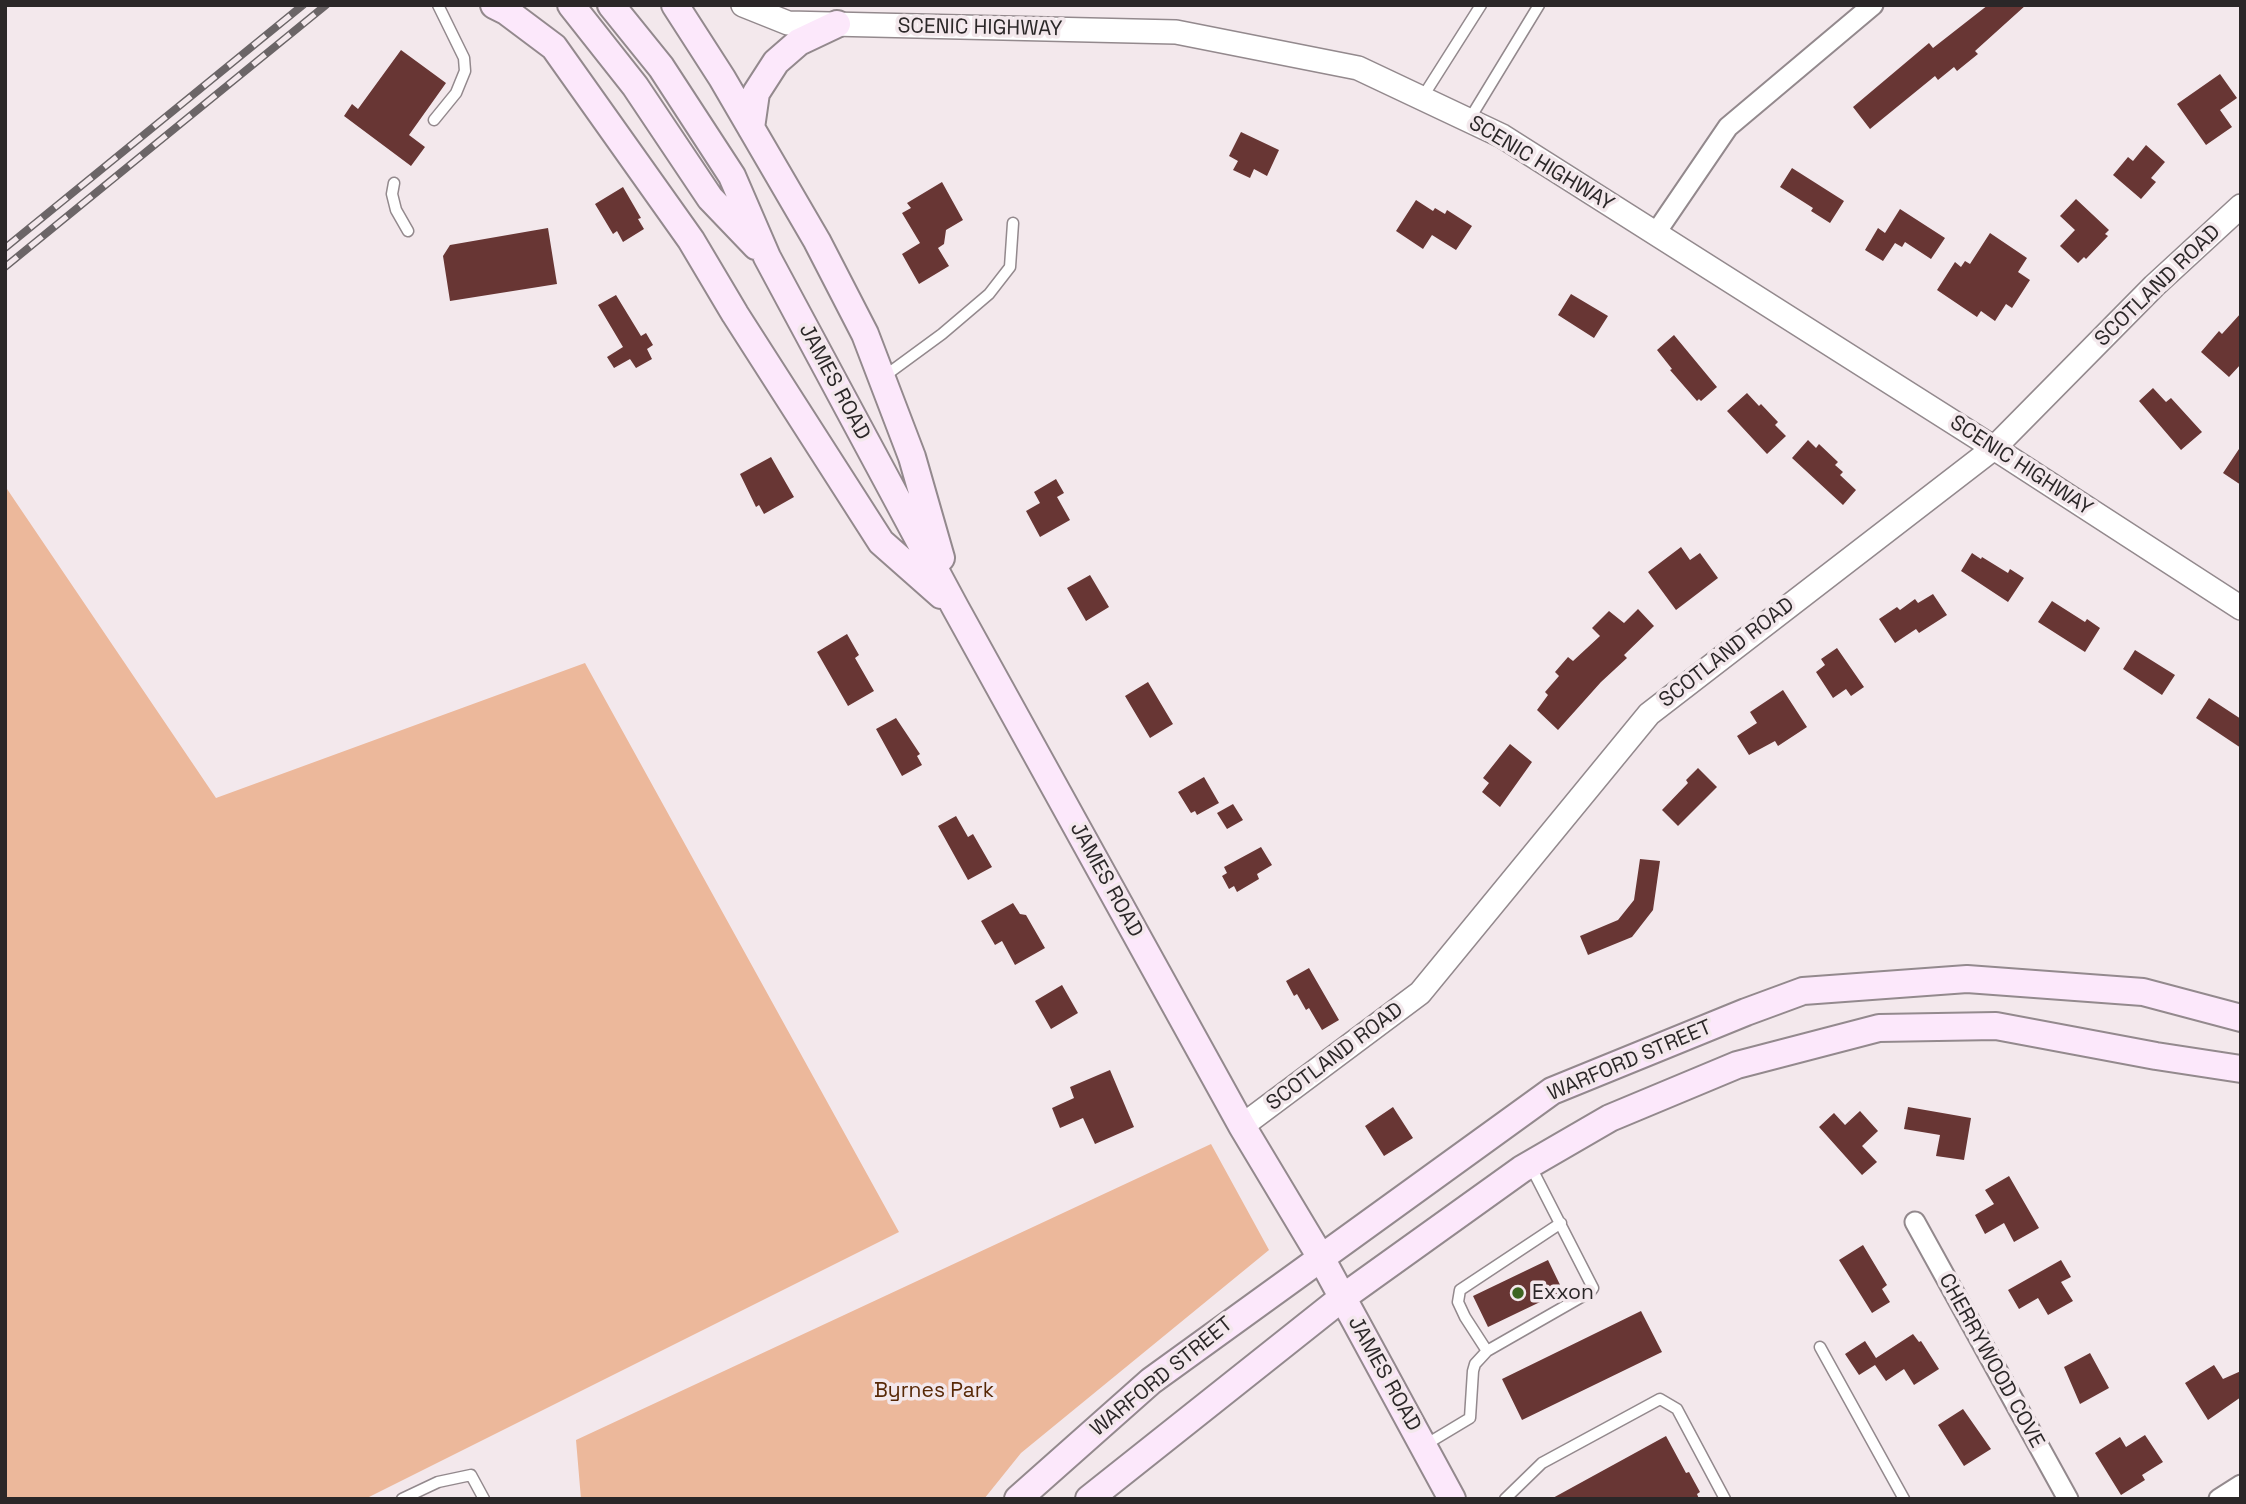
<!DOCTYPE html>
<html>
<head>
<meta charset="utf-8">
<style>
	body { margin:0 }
	#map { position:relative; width:2246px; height:1504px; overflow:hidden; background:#f3e8ec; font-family:"Space Grotesk",sans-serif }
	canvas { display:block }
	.frame { position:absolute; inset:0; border:7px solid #2b2728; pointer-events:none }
</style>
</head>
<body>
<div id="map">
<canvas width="2246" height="1504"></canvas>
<div class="frame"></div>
</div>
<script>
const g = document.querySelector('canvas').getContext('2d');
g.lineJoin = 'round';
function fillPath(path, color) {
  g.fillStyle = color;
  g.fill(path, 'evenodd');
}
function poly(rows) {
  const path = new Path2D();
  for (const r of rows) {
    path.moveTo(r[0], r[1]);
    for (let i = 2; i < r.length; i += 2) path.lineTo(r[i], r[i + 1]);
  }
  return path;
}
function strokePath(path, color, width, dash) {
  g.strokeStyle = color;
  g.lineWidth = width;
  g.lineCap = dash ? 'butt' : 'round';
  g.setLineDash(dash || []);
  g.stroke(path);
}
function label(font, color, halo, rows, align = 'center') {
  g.font = font + ' "Space Grotesk",sans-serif';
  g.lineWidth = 7;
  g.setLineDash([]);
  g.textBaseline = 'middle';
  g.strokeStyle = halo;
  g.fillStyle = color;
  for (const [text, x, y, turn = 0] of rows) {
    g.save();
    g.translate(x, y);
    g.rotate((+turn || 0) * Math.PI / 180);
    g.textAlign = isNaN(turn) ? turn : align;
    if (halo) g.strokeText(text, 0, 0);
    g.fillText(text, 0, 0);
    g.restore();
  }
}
const green = poly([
	[5,486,216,798,585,663,899,1232,365,1499,5,1499],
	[1211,1144,1269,1250,1021,1453,984,1499,581,1499,576,1440]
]);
const building = poly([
	[1988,5,2026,5,1975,51,1978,54,1957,71,1954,67,1938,80,1935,76,1870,129,1853,107,1929,43,1933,48],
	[401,50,446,83,409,135,425,147,411,166,344,116,352,104,358,109],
	[2220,74,2237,98,2220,110,2232,127,2206,145,2177,104],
	[1241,132,1279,150,1267,176,1254,169,1250,178,1233,170,1238,161,1229,156],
	[2146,145,2165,162,2151,178,2156,182,2141,199,2113,175,2128,157,2133,161],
	[1792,168,1844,201,1830,223,1811,211,1813,208,1780,187],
	[942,182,963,220,946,230,944,244,938,248,949,266,919,284,902,254,920,243,902,213,911,208,907,203],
	[623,187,641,218,638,219,644,229,623,242,617,231,613,234,595,204],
	[2076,199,2109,230,2105,234,2108,236,2086,259,2084,257,2078,263,2060,246,2075,230,2060,216],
	[1416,200,1433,211,1435,208,1445,214,1447,210,1472,226,1456,250,1432,235,1423,249,1396,231],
	[1900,209,1945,238,1931,259,1905,242,1902,247,1895,243,1883,261,1865,250,1878,228,1885,233],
	[548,228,557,284,450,301,443,256,450,245],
	[1990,233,2027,258,2018,272,2030,280,2012,308,2006,304,1995,321,1981,311,1977,317,1937,290,1955,262,1961,267,1965,261,1970,264],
	[1571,294,1608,316,1594,338,1558,315],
	[616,295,641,336,646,333,653,345,647,349,652,359,636,368,630,359,614,368,607,357,623,347,598,305],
	[2241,313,2241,364,2229,377,2201,352,2219,331,2222,334],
	[1674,335,1717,387,1701,401,1699,399,1697,401,1670,370,1672,369,1657,350],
	[2153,388,2166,402,2171,398,2202,432,2181,450,2139,401],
	[1747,393,1759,406,1761,404,1778,422,1775,425,1786,436,1767,454,1727,411],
	[1808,440,1816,448,1819,444,1838,462,1835,465,1843,472,1840,475,1856,490,1843,505,1792,458],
	[2241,446,2241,485,2223,473],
	[771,457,794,497,764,514,759,505,756,507,740,474],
	[1056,479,1064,493,1057,497,1070,520,1040,537,1026,511,1040,503,1034,492],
	[1681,547,1690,560,1700,553,1718,578,1676,610,1648,572],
	[1972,553,1981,559,1982,557,2008,573,2010,569,2024,578,2008,602,1961,571],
	[1090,575,1109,607,1086,621,1067,588],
	[1933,594,1947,615,1919,633,1916,629,1895,643,1879,619,1897,607,1900,610,1915,599,1918,603],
	[2052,601,2085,622,2087,619,2100,628,2085,652,2038,622],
	[1638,609,1654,626,1624,655,1627,658,1601,682,1558,730,1537,710,1548,695,1545,692,1559,676,1555,672,1568,657,1573,661,1600,636,1592,628,1609,611,1624,623],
	[847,634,859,655,855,658,874,691,848,706,817,652],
	[1837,648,1864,687,1851,696,1846,689,1833,698,1816,672,1825,665,1821,659],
	[2135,650,2175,675,2162,695,2123,669],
	[1148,682,1173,724,1150,738,1125,696],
	[1783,690,1807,727,1778,746,1775,741,1749,755,1737,736,1757,723,1750,712],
	[2209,698,2241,719,2241,748,2196,718],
	[896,718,920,754,917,756,922,765,902,776,876,729],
	[1510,744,1532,762,1500,807,1482,792,1489,783,1483,778],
	[1698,768,1717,787,1678,826,1662,810,1688,783,1686,780],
	[1204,777,1219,803,1197,815,1195,811,1191,813,1178,792],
	[1233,804,1243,820,1227,829,1217,813],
	[956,816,968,837,973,834,992,867,968,880,938,826],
	[1261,847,1272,865,1257,874,1259,879,1237,892,1234,886,1229,889,1222,876,1227,873,1224,867],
	[1640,859,1660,861,1653,910,1632,937,1588,955,1580,936,1618,920,1634,900],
	[1013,903,1020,914,1026,915,1045,948,1015,965,1002,941,995,945,981,921],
	[1309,968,1339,1020,1322,1030,1309,1008,1306,1010,1297,994,1294,996,1286,981],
	[1062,985,1078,1013,1051,1029,1035,1001],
	[1110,1070,1134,1127,1095,1144,1083,1118,1060,1128,1052,1108,1074,1098,1070,1087],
	[1393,1107,1413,1138,1384,1156,1365,1126],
	[1908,1107,1971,1118,1964,1160,1936,1156,1940,1135,1904,1129],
	[1860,1111,1878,1131,1862,1146,1877,1162,1862,1175,1819,1127,1834,1113,1845,1125],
	[2009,1176,2039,1228,2014,1242,2004,1223,1985,1234,1975,1215,1994,1204,1985,1190],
	[1863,1245,1887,1285,1882,1289,1890,1302,1872,1313,1839,1260],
	[1548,1260,1563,1291,1488,1327,1473,1296],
	[2061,1260,2071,1277,2061,1282,2073,1301,2048,1315,2038,1298,2019,1309,2008,1290],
	[1641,1311,1662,1352,1522,1420,1502,1379],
	[1913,1334,1919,1342,1921,1341,1939,1369,1914,1385,1904,1369,1886,1381,1875,1365,1859,1375,1845,1354,1865,1341,1876,1358],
	[2090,1353,2109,1388,2080,1404,2064,1367],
	[2214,1365,2223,1379,2241,1371,2241,1397,2208,1420,2185,1383],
	[1963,1409,1991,1449,1964,1466,1938,1425],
	[2145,1435,2163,1462,2142,1475,2145,1480,2121,1495,2095,1453,2120,1437,2126,1447],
	[1666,1436,1686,1473,1689,1472,1700,1492,1697,1494,1699,1499,1551,1499]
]);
const service = poly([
	[1422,98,1481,5],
	[434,120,456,93,465,71,464,58,438,5],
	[1469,120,1539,5],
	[394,183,392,194,396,210,408,231],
	[882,378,942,334,989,294,1010,267,1013,223],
	[1820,1347,1904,1499],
	[1487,1351,1465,1317,1458,1302,1460,1290,1561,1223],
	[1425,1445,1470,1418,1473,1371,1475,1364,1487,1351,1590,1292,1593,1288,1530,1165],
	[402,1499,438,1482,471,1475,484,1499],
	[1505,1499,1542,1463,1660,1399,1677,1409,1725,1499]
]);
const minor = poly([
	[1655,234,1728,127,1873,5],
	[1915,1222,2068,1499],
	[2219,1499,2241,1485]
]);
const tertiary = poly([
	[743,5,788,23,1176,32,1358,68,1502,136,1994,448,2241,608],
	[1242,1126,1420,993,1649,714,1994,448,2154,286,2241,206]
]);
const secondary = poly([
	[494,5,506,11,554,47,691,240,735,314,881,542,941,595],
	[571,5,635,86,710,198,756,246],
	[611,5,661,67,732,176,767,257,955,607,1242,1126,1320,1256,1452,1499],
	[675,5,722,78,817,241,865,334,912,457,941,558],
	[751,128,756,93,776,62,799,42,837,24],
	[1018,1499,1151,1381,1552,1091,1746,1012,1803,991,1967,979,2143,992,2241,1018],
	[1089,1499,1342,1298,1522,1169,1610,1118,1737,1065,1879,1028,1996,1026,2156,1056,2241,1069]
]);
const rail = poly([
	[5,248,303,5],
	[5,267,326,5]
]);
const markers = [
	[1518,1293,7,"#3d6521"]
];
const streetNames = [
	["SCENIC HIGHWAY",980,28,1],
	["SCENIC HIGHWAY",1541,164,31],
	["SCOTLAND ROAD",2158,286,-44],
	["JAMES ROAD",834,382,62],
	["SCENIC HIGHWAY",2021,466,33],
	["SCOTLAND ROAD",1727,653,-38],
	["JAMES ROAD",1106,880,61],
	["SCOTLAND ROAD",1335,1057,-37],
	["WARFORD STREET",1630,1061,-23],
	["CHERRYWOOD COVE",1991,1361,61],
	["JAMES ROAD",1384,1374,61],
	["WARFORD STREET",1162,1377,-39]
];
const poiNames = [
	["Exxon",1532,1293]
];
const parkNames = [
	["Byrnes Park",934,1391]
];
fillPath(green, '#ecb89b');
fillPath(building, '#683634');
strokePath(service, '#93898d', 13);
strokePath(minor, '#93898d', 23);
strokePath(tertiary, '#93898d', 26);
strokePath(secondary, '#93898d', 30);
strokePath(service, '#fff', 10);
strokePath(minor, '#fff', 19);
strokePath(tertiary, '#fff', 23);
strokePath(secondary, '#fce8fb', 26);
strokePath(rail, '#6b6567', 8);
strokePath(rail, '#f3e8ec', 5, [16]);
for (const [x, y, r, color] of markers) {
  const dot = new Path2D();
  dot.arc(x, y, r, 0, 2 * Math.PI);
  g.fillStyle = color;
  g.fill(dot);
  strokePath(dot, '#f3e8ec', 2.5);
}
label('21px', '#2b2728', '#f3e8ec', streetNames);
label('21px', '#2b2728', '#f3e8ec', poiNames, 'left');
label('21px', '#572806', '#f3e8ec', parkNames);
</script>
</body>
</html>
